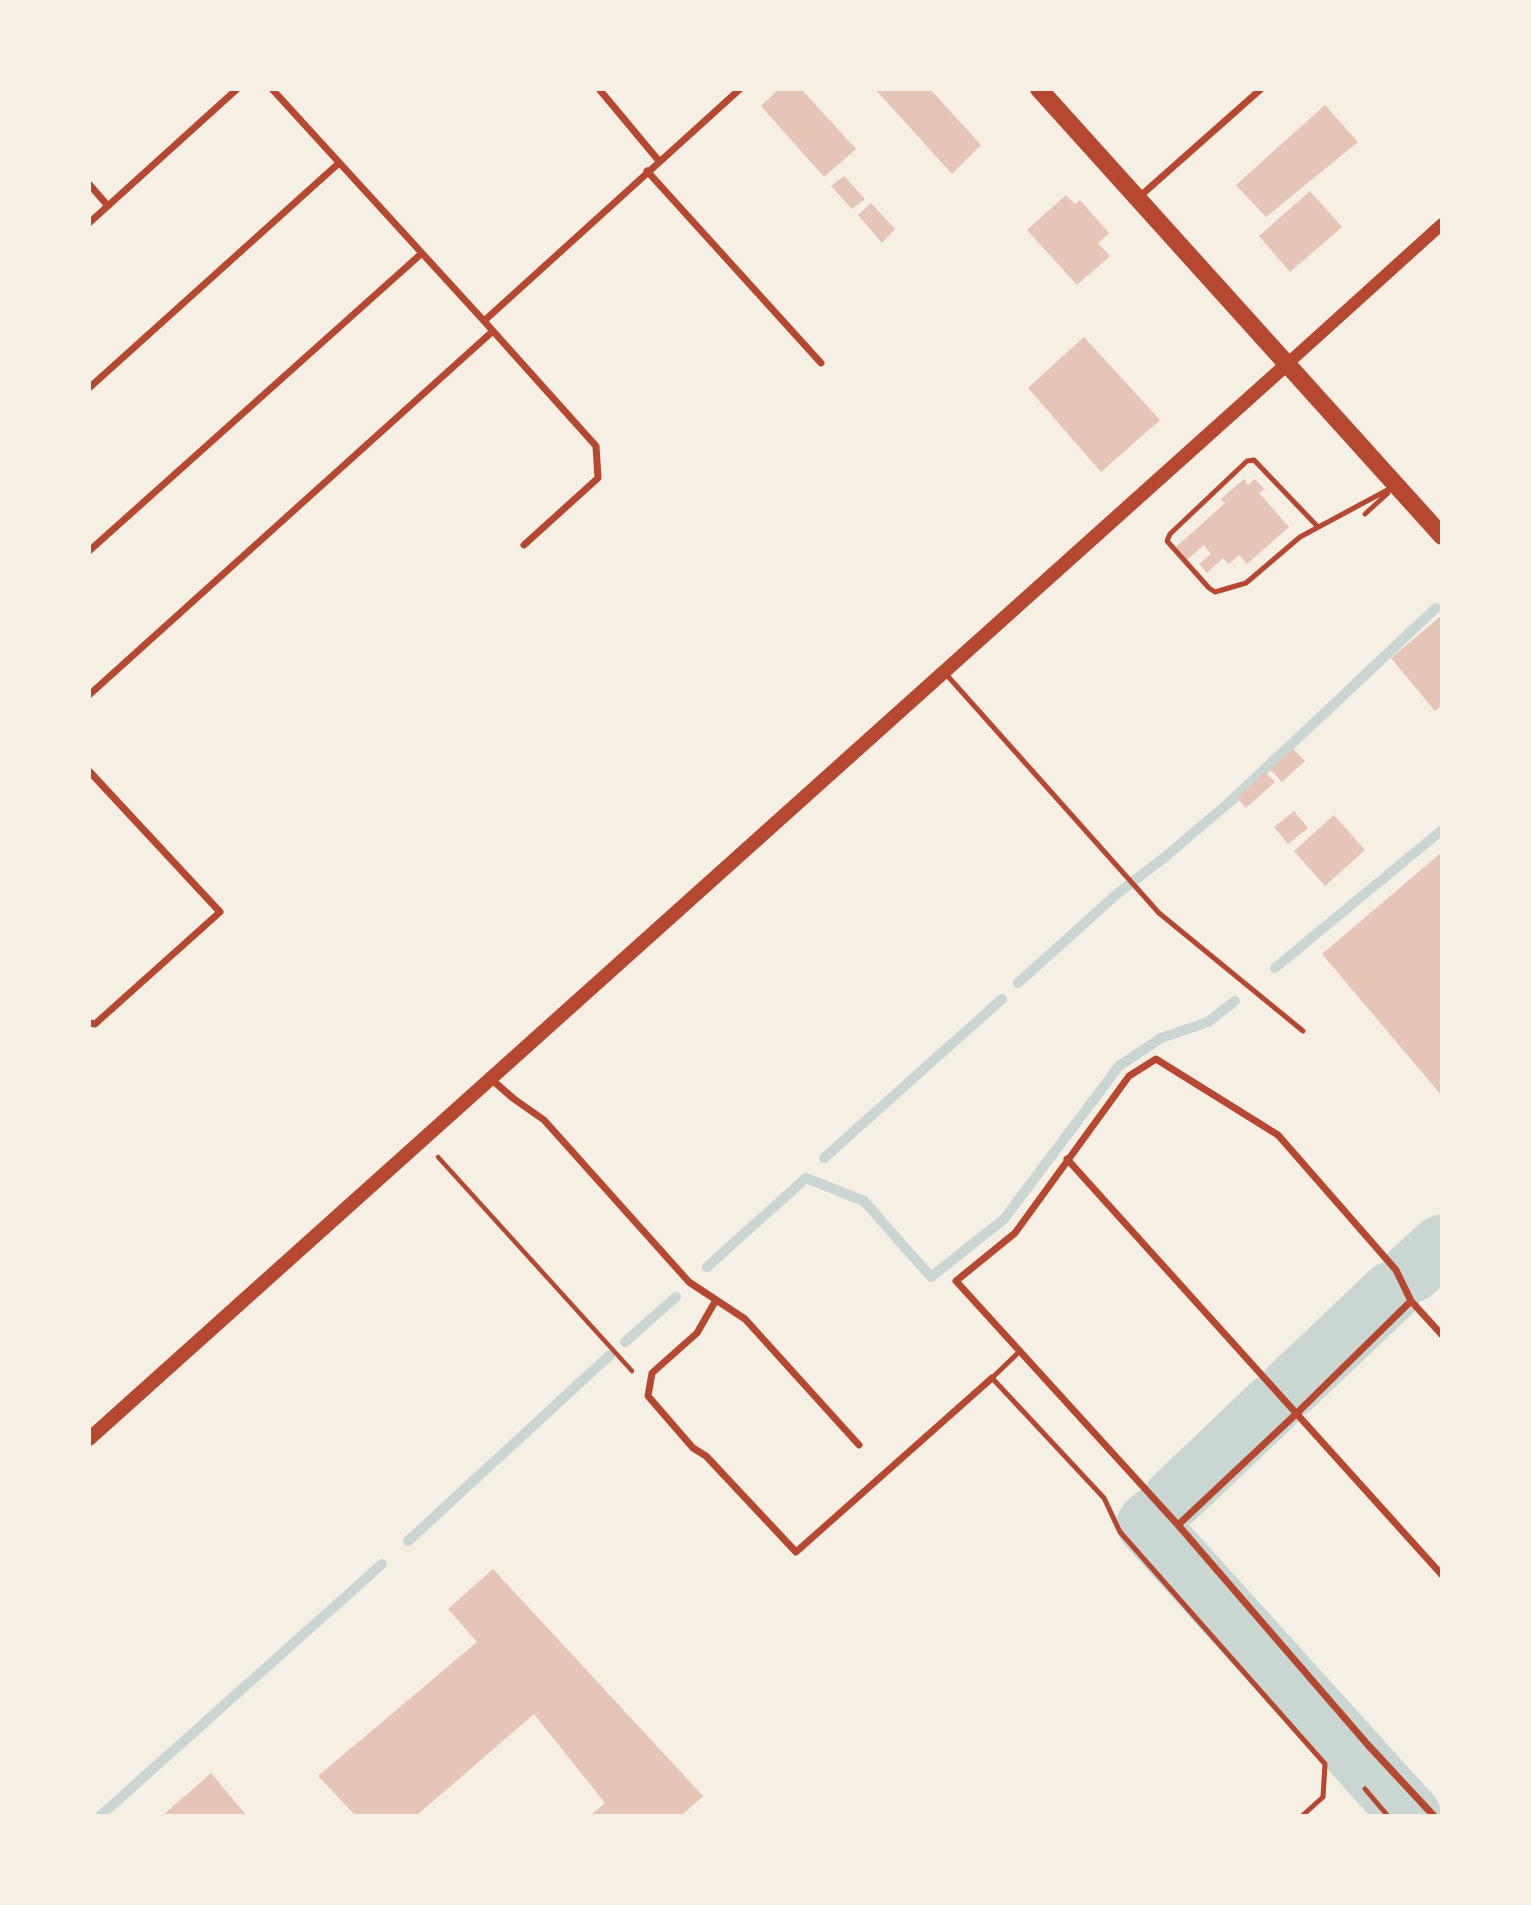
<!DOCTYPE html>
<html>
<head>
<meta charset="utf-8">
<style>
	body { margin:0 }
	#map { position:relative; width:1531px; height:1905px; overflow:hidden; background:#f6efe4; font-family:"Nunito Sans",sans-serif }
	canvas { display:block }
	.frame { position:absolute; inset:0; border:91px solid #f6efe4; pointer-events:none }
</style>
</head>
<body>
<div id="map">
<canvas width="1531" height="1905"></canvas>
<div class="frame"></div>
</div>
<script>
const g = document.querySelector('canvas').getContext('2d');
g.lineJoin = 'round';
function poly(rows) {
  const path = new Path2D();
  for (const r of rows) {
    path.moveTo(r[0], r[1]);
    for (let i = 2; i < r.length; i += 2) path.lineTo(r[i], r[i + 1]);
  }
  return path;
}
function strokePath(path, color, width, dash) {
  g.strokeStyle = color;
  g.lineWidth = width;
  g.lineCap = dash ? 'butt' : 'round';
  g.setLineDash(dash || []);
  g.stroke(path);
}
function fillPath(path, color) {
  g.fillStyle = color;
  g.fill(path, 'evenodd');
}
const stream = poly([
	[1275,968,1442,830],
	[1018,983,1117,894,1165,857,1232,800,1436,608],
	[824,1158,1002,999],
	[707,1267,806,1178,864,1201,931,1277,1004,1219,1119,1066,1161,1038,1208,1022,1235,1001],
	[625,1342,676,1297],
	[408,1541,610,1355],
	[100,1816,382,1564]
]);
const river = poly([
	[1412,1272,1442,1245],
	[1291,1387,1391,1292],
	[1174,1498,1273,1404],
	[1155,1517,1147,1524,1411,1816]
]);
const building = poly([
	[779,89,801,89,856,149,824,177,761,106],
	[875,89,930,89,981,145,952,174],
	[1325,105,1358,142,1266,217,1236,185],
	[844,176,865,199,852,209,831,186],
	[1310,191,1342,227,1290,272,1259,236],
	[1066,195,1075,204,1080,200,1109,233,1098,243,1110,256,1077,285,1027,230],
	[871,203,895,229,882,243,858,215],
	[1084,337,1160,420,1101,472,1028,388],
	[1244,479,1248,485,1255,479,1264,489,1259,493,1289,527,1247,564,1239,555,1229,564,1223,558,1207,573,1199,564,1211,554,1204,545,1187,560,1176,547,1225,503,1221,499],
	[1442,615,1442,705,1435,711,1391,658],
	[1293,749,1305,761,1282,782,1270,769],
	[1265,772,1275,782,1246,808,1237,798],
	[1294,811,1308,828,1288,844,1274,827],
	[1334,815,1365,850,1325,886,1294,851],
	[1442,852,1442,1096,1322,954],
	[493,1569,703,1796,681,1816,590,1816,605,1803,534,1714,416,1816,356,1816,318,1776,477,1642,448,1609],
	[211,1773,247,1816,162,1816]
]);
const path = poly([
	[438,1157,632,1371]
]);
const service = poly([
	[1365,514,1388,493],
	[1318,527,1254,460,1247,461,1170,534,1167,541,1209,588,1215,592,1246,583,1300,537,1393,487],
	[945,673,1159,913,1303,1031],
	[1019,1352,992,1378,1104,1498,1120,1532,1325,1764,1323,1797,1302,1816],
	[1365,1789,1388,1816]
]);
const minor = poly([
	[272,89,484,321,740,89],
	[599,89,659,161],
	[647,171,821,363],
	[89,184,108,206],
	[1138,198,1261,89],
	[89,223,237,89],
	[484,321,596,446,598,478,524,545],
	[89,388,339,163],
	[89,551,421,254],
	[89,695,493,331],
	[89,771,220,912,95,1024,89,1023],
	[491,1079,514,1099,544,1120,689,1282,745,1319,859,1445],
	[1067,1159,1442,1575],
	[716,1300,697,1333,652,1373,648,1396,693,1448,706,1456,796,1552,992,1378],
	[1178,1525,1296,1414,1411,1301],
	[1434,1816,1368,1745,1178,1525,956,1281,1015,1233,1129,1076,1156,1059,1278,1135,1396,1270,1411,1301,1442,1335]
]);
const tertiary = poly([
	[1286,365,1442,224]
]);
const secondary = poly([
	[89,1439,1286,365]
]);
const primary = poly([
	[1039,89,1442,536]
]);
strokePath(stream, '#c9d6d2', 10);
strokePath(river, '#c9d6d2', 61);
fillPath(building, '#e6c5b7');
strokePath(path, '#b5482f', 4.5);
strokePath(service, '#b5482f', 5);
strokePath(minor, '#b5482f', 7);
strokePath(tertiary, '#b5482f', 12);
strokePath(secondary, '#b5482f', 14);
strokePath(primary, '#b5482f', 18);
</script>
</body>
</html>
